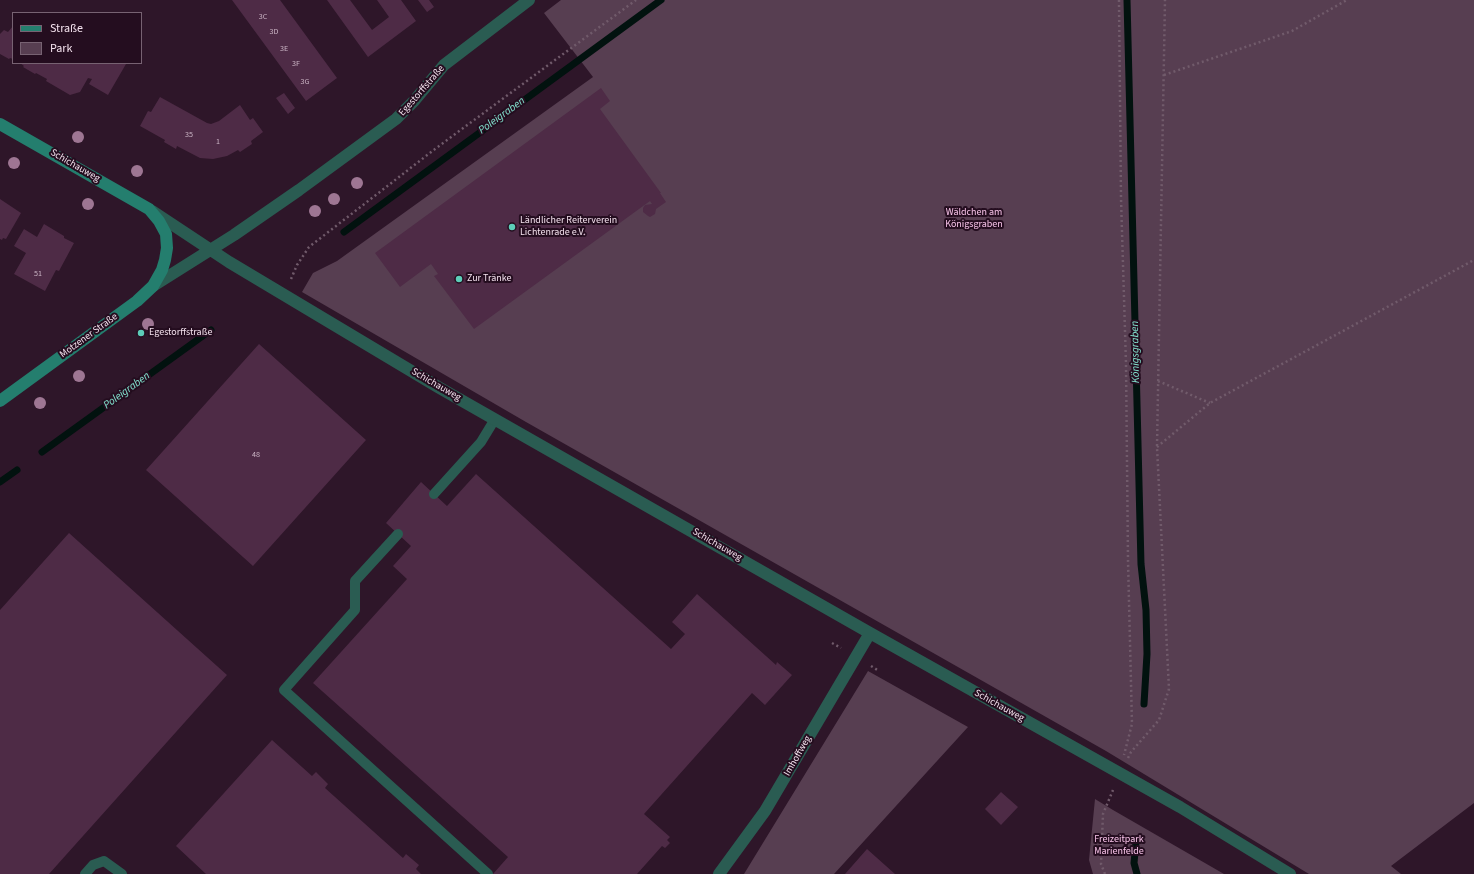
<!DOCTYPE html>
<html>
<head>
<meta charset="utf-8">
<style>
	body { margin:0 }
	#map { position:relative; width:1474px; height:874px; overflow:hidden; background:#2e1629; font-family:"Source Sans 3",sans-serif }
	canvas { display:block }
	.legend { position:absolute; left:12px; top:12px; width:130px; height:52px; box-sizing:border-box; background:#240d1f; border:1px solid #776272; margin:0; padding:5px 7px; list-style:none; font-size:12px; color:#f4e2ee }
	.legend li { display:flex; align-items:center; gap:8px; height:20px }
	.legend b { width:20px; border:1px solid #776272 }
</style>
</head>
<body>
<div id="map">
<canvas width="1474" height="874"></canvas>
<ul class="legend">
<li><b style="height:5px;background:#247e6e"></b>Straße</li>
<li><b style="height:11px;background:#573e51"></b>Park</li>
</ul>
</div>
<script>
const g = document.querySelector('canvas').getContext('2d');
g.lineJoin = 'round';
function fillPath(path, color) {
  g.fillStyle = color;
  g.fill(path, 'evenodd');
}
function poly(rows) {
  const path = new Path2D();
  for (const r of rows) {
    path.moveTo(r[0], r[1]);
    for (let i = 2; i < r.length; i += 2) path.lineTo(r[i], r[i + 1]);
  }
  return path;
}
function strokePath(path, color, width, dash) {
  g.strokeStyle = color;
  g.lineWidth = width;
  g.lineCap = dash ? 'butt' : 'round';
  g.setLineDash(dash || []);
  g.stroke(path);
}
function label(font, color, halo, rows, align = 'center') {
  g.font = font + ' "Source Sans 3",sans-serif';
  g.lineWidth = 4;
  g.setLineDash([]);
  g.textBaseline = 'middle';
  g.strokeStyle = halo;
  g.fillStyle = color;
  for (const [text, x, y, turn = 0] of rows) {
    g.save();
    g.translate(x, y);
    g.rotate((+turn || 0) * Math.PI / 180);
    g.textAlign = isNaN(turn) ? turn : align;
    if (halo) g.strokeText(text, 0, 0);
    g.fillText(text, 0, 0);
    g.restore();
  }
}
const green = poly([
	[561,0,1474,0,1474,803,1391,866,1401,874,1309,874,1106,751,526,422,302,292,313,273,337,261,593,77,544,13],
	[868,671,968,727,834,874,744,874],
	[1095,799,1113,810,1224,874,1093,874,1089,860]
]);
const stream = poly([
	[1127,0,1141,564,1146,610,1147,654,1144,704],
	[344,232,661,0],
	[42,452,211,330],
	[0,482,17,470],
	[1136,842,1134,863,1137,874]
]);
const building = poly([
	[232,0,280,0,337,78,306,101],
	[327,0,350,0,372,30,389,17,377,0,401,0,416,21,368,57],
	[418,0,429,0,434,7,427,12],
	[13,26,13,59,10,58,9,59,0,54,0,34,4,30,8,32],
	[20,63,124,63,126,64,108,95,89,84,92,79,88,78,80,92,70,95,46,81,47,79,36,73,35,74,23,67,24,66],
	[601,88,610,101,600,109,661,193,660,193,666,202,656,209,655,214,650,217,648,216,643,212,643,208,645,205,652,204,650,201,474,329,434,276,438,274,431,264,400,287,375,253],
	[284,93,295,108,288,114,276,98],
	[160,97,207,123,211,124,219,121,240,105,250,120,253,118,263,132,251,141,252,144,240,152,238,150,227,156,213,159,200,158,177,146,176,149,164,142,165,140,140,126,148,111,151,112],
	[0,199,21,213,6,239,3,238,2,240,0,239],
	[44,224,64,236,64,238,74,243,59,271,56,270,45,291,14,274,26,253,14,246,24,229,37,237],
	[259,344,366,440,253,566,146,470],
	[476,474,671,649,685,634,672,622,697,594,776,665,777,662,792,675,765,705,752,693,644,814,670,837,667,840,670,843,665,848,662,846,637,874,493,874,508,857,313,683,407,579,393,566,411,546,386,523,421,482,447,506],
	[69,533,227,675,49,874,0,874,0,610],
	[272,740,312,776,316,772,328,784,325,788,403,858,406,854,419,865,416,869,421,874,206,874,176,846],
	[1001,792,1018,807,1001,825,985,809],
	[867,849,895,874,845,874]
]);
const path = poly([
	[1119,0,1121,198,1126,364,1128,560,1132,724,1124,755],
	[1164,75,1292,31,1347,0],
	[291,279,297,265,309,247,435,149,636,0],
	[1158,381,1210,403],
	[1157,447,1210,403,1474,260],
	[832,643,841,648],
	[871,666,879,671],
	[1128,758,1131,752,1159,720,1169,689,1157,447,1165,0],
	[1105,874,1101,864,1103,814,1113,790]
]);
const lane = poly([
	[434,494,481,442,495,419],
	[398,534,355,581,355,610,284,690,488,874],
	[85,874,93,865,104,861,122,874]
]);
const street = poly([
	[152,211,229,262,438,387,870,633,1180,807,1290,874],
	[153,286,234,235,299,190,396,119,414,101,444,65,529,0],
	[719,874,765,811,870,633]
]);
const secondary = poly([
	[0,124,149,209,159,221,166,234,167,248,165,260,162,270,153,286,137,301,0,401]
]);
const trees = [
	[78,137],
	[14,163],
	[137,171],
	[357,183],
	[334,199],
	[88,204],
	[315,211],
	[148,324],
	[79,376],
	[40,403]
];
const markers = [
	[512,227,4,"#5dceb9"],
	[459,279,4,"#5dceb9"],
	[141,333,4,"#5dceb9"]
];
const numberNames = [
	["3C",263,17],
	["3D",274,32],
	["3E",284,49],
	["3F",296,64],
	["3G",305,82],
	["35",189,135],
	["1",218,142],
	["51",38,274],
	["48",256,455]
];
const streetNames = [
	["Egestorffstraße",422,91,-49],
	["Schichauweg",75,166,30],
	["Motzener Straße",89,336,-36],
	["Schichauweg",436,385,30],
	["Schichauweg",717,545,30],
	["Schichauweg",999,706,29],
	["Imhoffweg",798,756,-60]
];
const parkNames = [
	["Wäldchen am",974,213],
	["Königsgraben",974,225],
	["Freizeitpark",1119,840],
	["Marienfelde",1119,852]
];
const poiNames = [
	["Ländlicher Reiterverein",520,221],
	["Lichtenrade e.V.",520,233],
	["Zur Tränke",467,279],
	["Egestorffstraße",149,333]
];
const waterNames = [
	["Poleigraben",502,116,-36],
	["Königsgraben",1136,352,-91],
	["Poleigraben",127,391,-36]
];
fillPath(green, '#573e51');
strokePath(stream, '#02120f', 7);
fillPath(building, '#4e2b46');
strokePath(path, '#715b6b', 2.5, [2, 3]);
strokePath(lane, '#2a5c52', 10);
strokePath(street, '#2a5c52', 12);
strokePath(secondary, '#247e6e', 12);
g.fillStyle = '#9e7693';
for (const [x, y] of trees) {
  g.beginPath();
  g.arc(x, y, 6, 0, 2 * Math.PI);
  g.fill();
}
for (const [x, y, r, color] of markers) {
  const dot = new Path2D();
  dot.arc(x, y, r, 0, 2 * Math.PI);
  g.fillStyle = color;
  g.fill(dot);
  strokePath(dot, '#240d1f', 1.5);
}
label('8px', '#cab4c4', null, numberNames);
label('10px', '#f4e2ee', '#240d1f', streetNames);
label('10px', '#f9c4ea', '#240d1f', parkNames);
label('10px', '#f4e2ee', '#240d1f', poiNames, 'left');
label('italic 11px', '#84e5d1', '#240d1f', waterNames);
</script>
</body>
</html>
